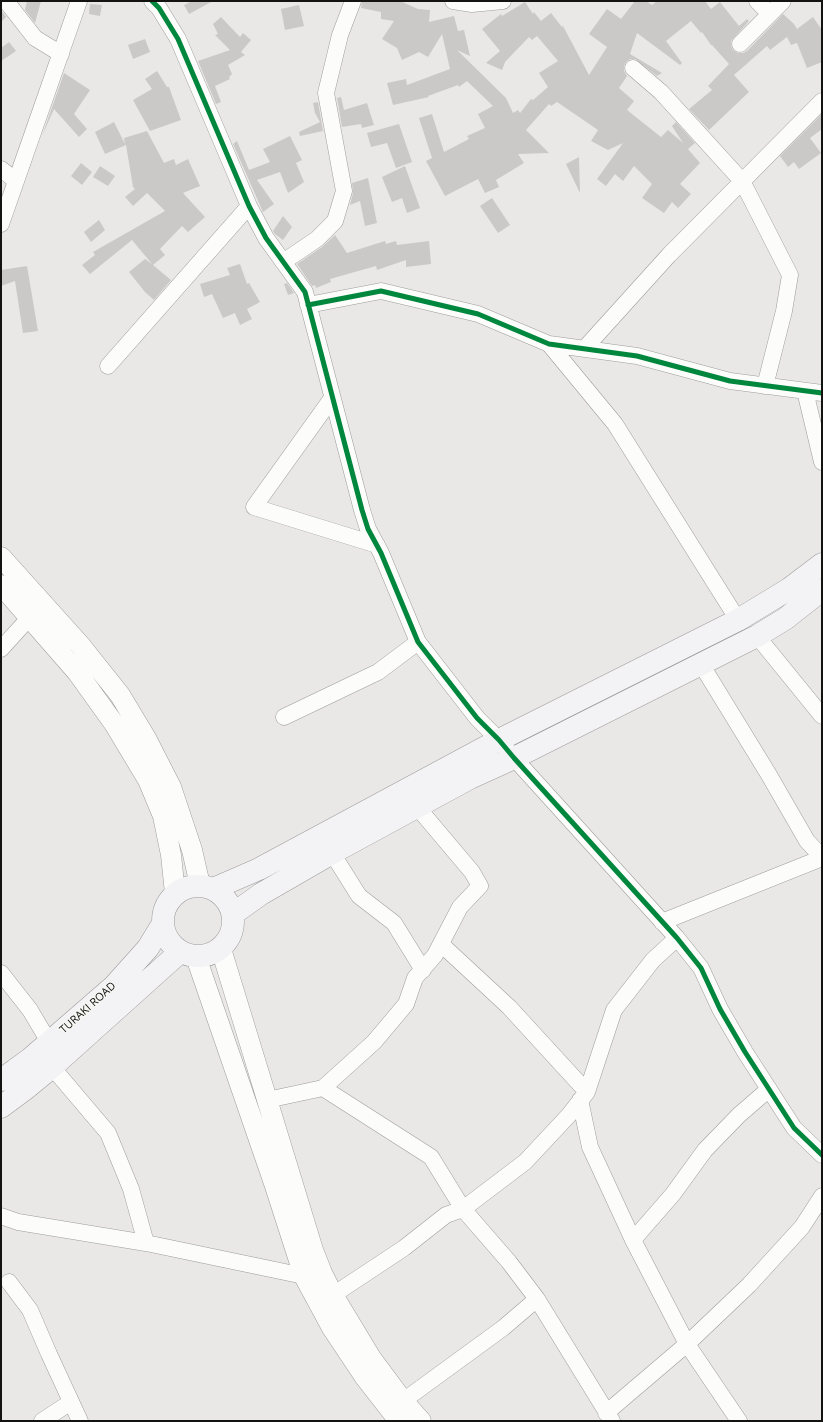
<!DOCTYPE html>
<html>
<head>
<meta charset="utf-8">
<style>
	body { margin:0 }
	#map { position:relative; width:823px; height:1422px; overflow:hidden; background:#e9e8e7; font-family:"Open Sans",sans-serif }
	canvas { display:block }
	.frame { position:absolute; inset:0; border:2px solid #131312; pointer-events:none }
</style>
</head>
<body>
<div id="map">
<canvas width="823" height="1422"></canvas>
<div class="frame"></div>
</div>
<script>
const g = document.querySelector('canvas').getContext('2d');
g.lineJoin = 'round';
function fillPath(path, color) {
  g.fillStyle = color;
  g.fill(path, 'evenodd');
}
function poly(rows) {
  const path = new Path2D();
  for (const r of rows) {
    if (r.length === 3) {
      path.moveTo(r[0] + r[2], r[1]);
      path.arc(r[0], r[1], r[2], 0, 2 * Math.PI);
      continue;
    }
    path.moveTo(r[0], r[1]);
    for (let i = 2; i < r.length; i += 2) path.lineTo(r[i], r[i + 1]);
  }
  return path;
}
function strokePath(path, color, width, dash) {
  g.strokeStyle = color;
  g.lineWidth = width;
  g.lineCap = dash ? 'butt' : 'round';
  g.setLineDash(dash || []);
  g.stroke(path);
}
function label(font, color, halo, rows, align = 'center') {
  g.font = font + ' "Open Sans",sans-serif';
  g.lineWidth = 3;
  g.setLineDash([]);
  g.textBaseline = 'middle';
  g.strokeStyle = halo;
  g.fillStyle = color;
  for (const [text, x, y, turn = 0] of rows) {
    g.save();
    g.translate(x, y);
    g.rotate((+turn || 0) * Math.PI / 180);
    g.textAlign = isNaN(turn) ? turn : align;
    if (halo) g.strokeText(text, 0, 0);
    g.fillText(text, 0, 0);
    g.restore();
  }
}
const building = poly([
	[27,1,41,1,35,23,25,10],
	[192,1,213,1,189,14,184,5],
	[362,1,400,1,418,9,430,10,429,22,454,16,458,31,464,30,470,56,457,50,506,98,513,113,518,110,520,113,531,99,533,100,548,87,539,73,558,61,537,36,532,40,529,37,505,62,502,70,486,63,500,51,482,29,501,14,502,16,525,2,533,14,534,12,541,21,551,13,562,27,563,26,589,75,607,47,589,34,607,9,621,19,635,1,646,1,652,5,657,1,705,1,711,9,720,2,739,26,747,19,749,21,731,41,731,46,733,50,738,53,743,53,747,51,783,14,794,24,797,29,813,17,822,30,822,62,807,68,797,43,791,45,787,37,770,50,767,46,734,75,749,92,709,130,689,109,712,90,708,86,729,64,712,45,711,45,702,32,701,33,691,21,666,41,682,63,680,65,637,33,630,54,662,73,657,76,635,59,630,59,626,62,624,66,624,71,627,76,619,88,634,101,627,110,661,137,668,130,683,143,672,126,676,122,695,143,688,149,700,163,680,184,691,194,678,208,672,202,664,213,642,198,652,184,634,166,623,181,615,174,606,186,597,179,623,143,608,150,591,141,598,130,557,102,551,106,549,104,526,130,549,153,518,154,524,163,496,180,499,187,485,193,478,179,445,196,426,161,432,158,419,118,432,114,444,152,469,139,467,136,485,128,478,114,493,106,467,81,459,87,458,85,428,96,429,97,393,105,387,83,406,79,407,85,450,69,442,34,428,57,419,52,402,60,397,48,382,39,394,21,381,19,381,12,361,8],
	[90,4,102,5,100,16,89,14],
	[299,5,304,26,285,30,281,9],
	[1,10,6,17,1,22],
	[221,17,240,37,243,33,251,40,241,52,245,55,228,65,232,74,229,77,230,79,215,86,221,102,216,104,198,61,230,50,215,35,218,34,213,24],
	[145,39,150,52,133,59,128,45],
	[9,42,16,51,1,61,1,48],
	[157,71,167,87,169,87,181,120,150,131,133,100,152,89,145,79],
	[64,73,90,90,74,114,87,129,79,137,54,109,42,136],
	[341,97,344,110,367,103,374,125,362,128,361,124,342,127,337,98],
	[318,102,323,131,300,136,299,132,320,122,315,113,313,103],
	[822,114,822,129,810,138,821,153,799,169,794,162,788,167,780,156],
	[114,122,125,144,124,138,147,131,164,163,174,159,176,165,188,159,200,186,183,193,205,217,188,232,182,226,160,249,165,255,153,265,171,280,154,300,145,292,129,272,145,259,152,264,132,240,90,274,82,265,95,255,93,252,165,211,147,193,133,206,125,197,135,189,133,187,126,145,105,154,95,132],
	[399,124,412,162,396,168,387,143,371,147,367,133],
	[290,136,302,160,296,163,304,182,288,193,280,172,257,180,274,204,263,212,233,144,237,141,249,170,270,162,263,149],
	[579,157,580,193,566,164],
	[81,163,92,172,82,185,71,176],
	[100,166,115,176,108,186,93,177],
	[405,166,420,208,407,213,402,198,392,202,382,177],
	[368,178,377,223,365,226,360,201,350,205,353,193,352,183],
	[492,198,510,225,498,233,480,206],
	[283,216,292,227,283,240,275,234,273,231],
	[99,220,105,230,91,242,84,232],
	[335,235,347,253,385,241,386,244,396,241,397,245,429,241,431,264,406,267,406,260,377,270,376,266,330,279,331,282,316,288,315,285,312,286,297,264,322,247],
	[240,264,247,284,249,283,260,302,247,309,252,319,240,325,235,313,223,318,212,294,204,297,200,284,230,275,227,268],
	[27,266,38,331,23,333,15,281,1,286,1,270],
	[287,283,294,293,288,295,284,284]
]);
const minor = poly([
	[6,1,35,38,61,54],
	[152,1,159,8,178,39,249,206,266,238,305,292,362,510,368,529,381,553,418,642,477,718,499,740,514,758,677,938,701,968,720,1009,745,1052,794,1128,822,1155],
	[453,1,472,4,503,1],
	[757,1,770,14],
	[740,44,783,1],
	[633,68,661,92,742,181,790,275,784,311,765,386],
	[1,169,16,181],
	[1,224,79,1],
	[283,262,317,239,335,221,344,191,326,93,340,35,353,1],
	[308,305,381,291,478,314,549,344,637,356,730,381,822,393],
	[549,344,615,424,738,620],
	[584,349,669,255,822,101],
	[108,366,249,206],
	[805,391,822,462],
	[332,398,254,507,377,545],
	[757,636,822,716],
	[1,649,30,617],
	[701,664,769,775,807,841,822,857],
	[284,717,378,672,418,642],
	[332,853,359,896,394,923,423,970],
	[662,922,822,858],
	[441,944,509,1007,587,1092],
	[1,973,30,1010,49,1042],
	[52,1067,108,1133,131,1189,146,1243],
	[323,1088,374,1042,406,1004,415,978,435,955,460,907,480,886,472,872,418,808],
	[267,1100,323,1088,431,1157,463,1209,509,1262,537,1299,612,1421],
	[580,1100,590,1147,633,1240,687,1344,739,1421],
	[1,1216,18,1222,146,1243,304,1276],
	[633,1240,673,1194,705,1150,739,1115,769,1089],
	[9,1282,30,1310,49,1354,80,1421],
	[333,1295,404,1248,446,1215,463,1209,525,1162,569,1115,587,1092,614,1010,653,960,677,938],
	[403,1401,503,1328,537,1299],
	[606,1413,687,1344,749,1285,802,1227,822,1196],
	[42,1421,71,1402]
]);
const tertiary = poly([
	[1,557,81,646,120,695,147,740,171,787,192,850,200,885],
	[1,585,77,672,115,725,148,780,163,816,171,855,175,893],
	[221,949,313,1250,322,1273,333,1295,371,1358,403,1401,421,1421],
	[196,957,275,1186,304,1276,332,1328,364,1376,399,1421]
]);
const secondary = poly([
	[198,921,35],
	[213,889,259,869,499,740,738,620,789,589,822,564],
	[233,914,261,894,332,853,470,778,514,758,757,636,785,619,822,590],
	[1,1080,30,1059,114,986,148,948,162,925],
	[1,1107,24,1090,52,1067,180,952]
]);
const cycleway = poly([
	[152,1,159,8,178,39,249,206,266,238,305,292,362,510,368,529,381,553,418,642,477,718,499,740,514,758,677,938,701,968,720,1009,745,1052,794,1128,822,1155],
	[308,305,381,291,478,314,549,344,637,356,730,381,822,393]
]);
const streetNames = [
	["TURAKI ROAD",88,1008,-42]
];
fillPath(building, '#cac9c8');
strokePath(minor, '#9d9c9b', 17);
strokePath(tertiary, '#9d9c9b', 21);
strokePath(secondary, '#9d9c9b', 23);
strokePath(minor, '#fcfcfb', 16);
strokePath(tertiary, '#fcfcfb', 20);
strokePath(secondary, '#f3f2f5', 22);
strokePath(cycleway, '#00873e', 5);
label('11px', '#131312', '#f7f7f3', streetNames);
</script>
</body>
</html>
